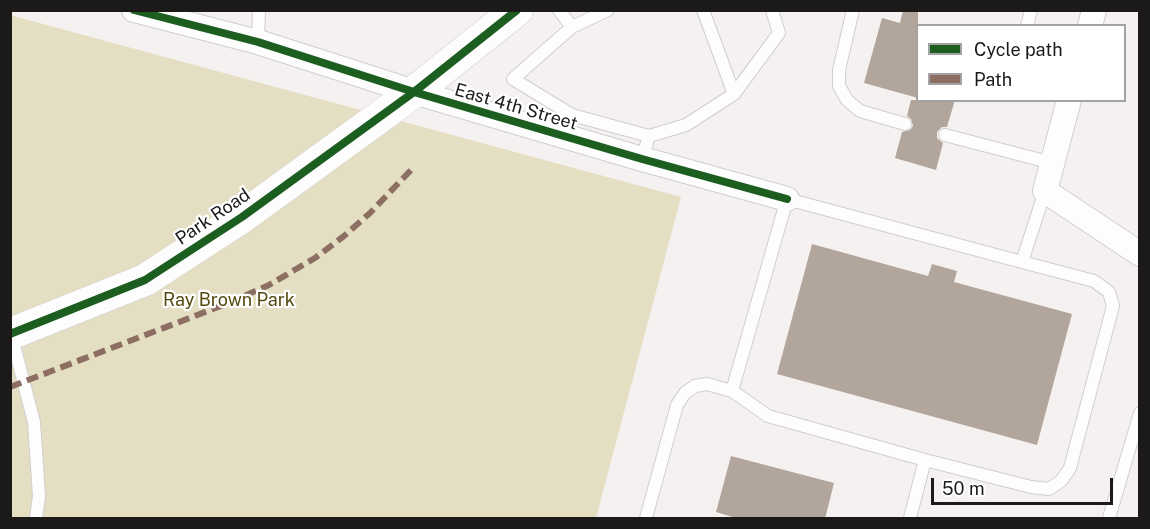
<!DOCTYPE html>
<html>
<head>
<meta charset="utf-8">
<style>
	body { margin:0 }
	#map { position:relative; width:1150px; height:529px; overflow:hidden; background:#f5f1f1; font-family:"Public Sans",sans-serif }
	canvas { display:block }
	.frame { position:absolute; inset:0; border:12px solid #1c1a19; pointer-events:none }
	.legend { position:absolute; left:916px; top:24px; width:210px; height:78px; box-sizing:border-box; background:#fff; border:2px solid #a4a3a3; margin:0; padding:8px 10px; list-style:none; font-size:18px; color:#1c1a19 }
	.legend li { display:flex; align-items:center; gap:12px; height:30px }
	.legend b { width:30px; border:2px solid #a4a3a3 }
	.scale { position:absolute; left:931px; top:478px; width:182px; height:27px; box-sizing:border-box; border:3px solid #1c1a19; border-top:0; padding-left:8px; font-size:18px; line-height:21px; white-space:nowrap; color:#1c1a19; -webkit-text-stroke:4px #fff; paint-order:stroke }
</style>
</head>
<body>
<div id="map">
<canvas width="1150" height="529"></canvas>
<div class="frame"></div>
<ul class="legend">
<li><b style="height:8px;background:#1b5e20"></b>Cycle path</li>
<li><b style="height:8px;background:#8d6e63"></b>Path</li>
</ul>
<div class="scale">50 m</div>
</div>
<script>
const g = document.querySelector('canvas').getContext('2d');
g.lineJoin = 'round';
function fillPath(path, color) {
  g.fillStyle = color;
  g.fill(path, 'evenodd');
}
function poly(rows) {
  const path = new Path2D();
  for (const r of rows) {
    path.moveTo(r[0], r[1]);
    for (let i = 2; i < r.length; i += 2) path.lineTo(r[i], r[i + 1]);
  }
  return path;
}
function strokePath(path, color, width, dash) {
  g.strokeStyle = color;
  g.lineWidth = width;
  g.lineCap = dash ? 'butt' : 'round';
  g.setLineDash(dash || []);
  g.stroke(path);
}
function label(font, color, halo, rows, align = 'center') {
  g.font = font + ' "Public Sans",sans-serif';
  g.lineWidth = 4.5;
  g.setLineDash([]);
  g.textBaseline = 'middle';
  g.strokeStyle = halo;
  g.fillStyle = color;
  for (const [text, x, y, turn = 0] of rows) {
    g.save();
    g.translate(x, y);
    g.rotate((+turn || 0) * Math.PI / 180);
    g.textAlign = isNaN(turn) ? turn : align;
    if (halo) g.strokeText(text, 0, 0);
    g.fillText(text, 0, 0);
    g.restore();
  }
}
const green = poly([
	[10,15,681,197,596,518,11,518]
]);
const building = poly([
	[903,10,918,10,918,98,864,83,882,18,900,23],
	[911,100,955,100,947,127,942,127,937,132,937,138,943,143,936,170,895,158,902,132,910,130,913,126,911,119,907,116],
	[812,244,928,276,932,264,957,271,954,282,1072,314,1037,445,777,374],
	[731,456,834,483,825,519,739,519,716,512]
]);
const service = poly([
	[559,10,572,27],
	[608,10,572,27,513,79,572,115,649,136],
	[703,10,734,94],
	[853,10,839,70,839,86,847,100,860,111,905,124],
	[1027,26,1031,10],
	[258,42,259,10],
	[945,135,1052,163],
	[642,159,649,136,686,125,734,94,779,33,772,10],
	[1022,262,787,199,732,391,768,416,925,460,1031,487,1049,489,1061,481,1070,468,1113,306,1109,292,1094,281,1022,262,1045,191],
	[11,334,34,422,39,496,36,518],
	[646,518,677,405,685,393,695,386,707,384,732,391],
	[910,518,925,460],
	[1109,518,1140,413]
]);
const minor = poly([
	[134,10,258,42,414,92,642,159,787,199],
	[1090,26,1094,10],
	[1069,100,1045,191,1140,254]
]);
const tertiary = poly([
	[10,334,145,280,242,217,414,92,517,10]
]);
const quiet = poly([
	[10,387,226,304,269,285,315,258,344,236,370,213,411,170]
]);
const cycleway = poly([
	[134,10,258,42,414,92,642,159,787,199],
	[10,334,145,280,242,217,414,92,517,10]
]);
const streetNames = [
	["East 4th Street",516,107,16],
	["Park Road",213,217,-34]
];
const parkNames = [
	["Ray Brown Park",229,300]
];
fillPath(green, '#e4dec3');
fillPath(building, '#b2a69c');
strokePath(service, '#d1cecd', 14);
strokePath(minor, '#d1cecd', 26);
strokePath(tertiary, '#d1cecd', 33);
strokePath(service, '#fefdfd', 12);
strokePath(minor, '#fefdfd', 24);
strokePath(tertiary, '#fefdfd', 32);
strokePath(quiet, '#8d6e63', 6, [12, 6]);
strokePath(cycleway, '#1b5e20', 8);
label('18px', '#1c1a19', '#fff', streetNames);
label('18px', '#544a11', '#fff', parkNames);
</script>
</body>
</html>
